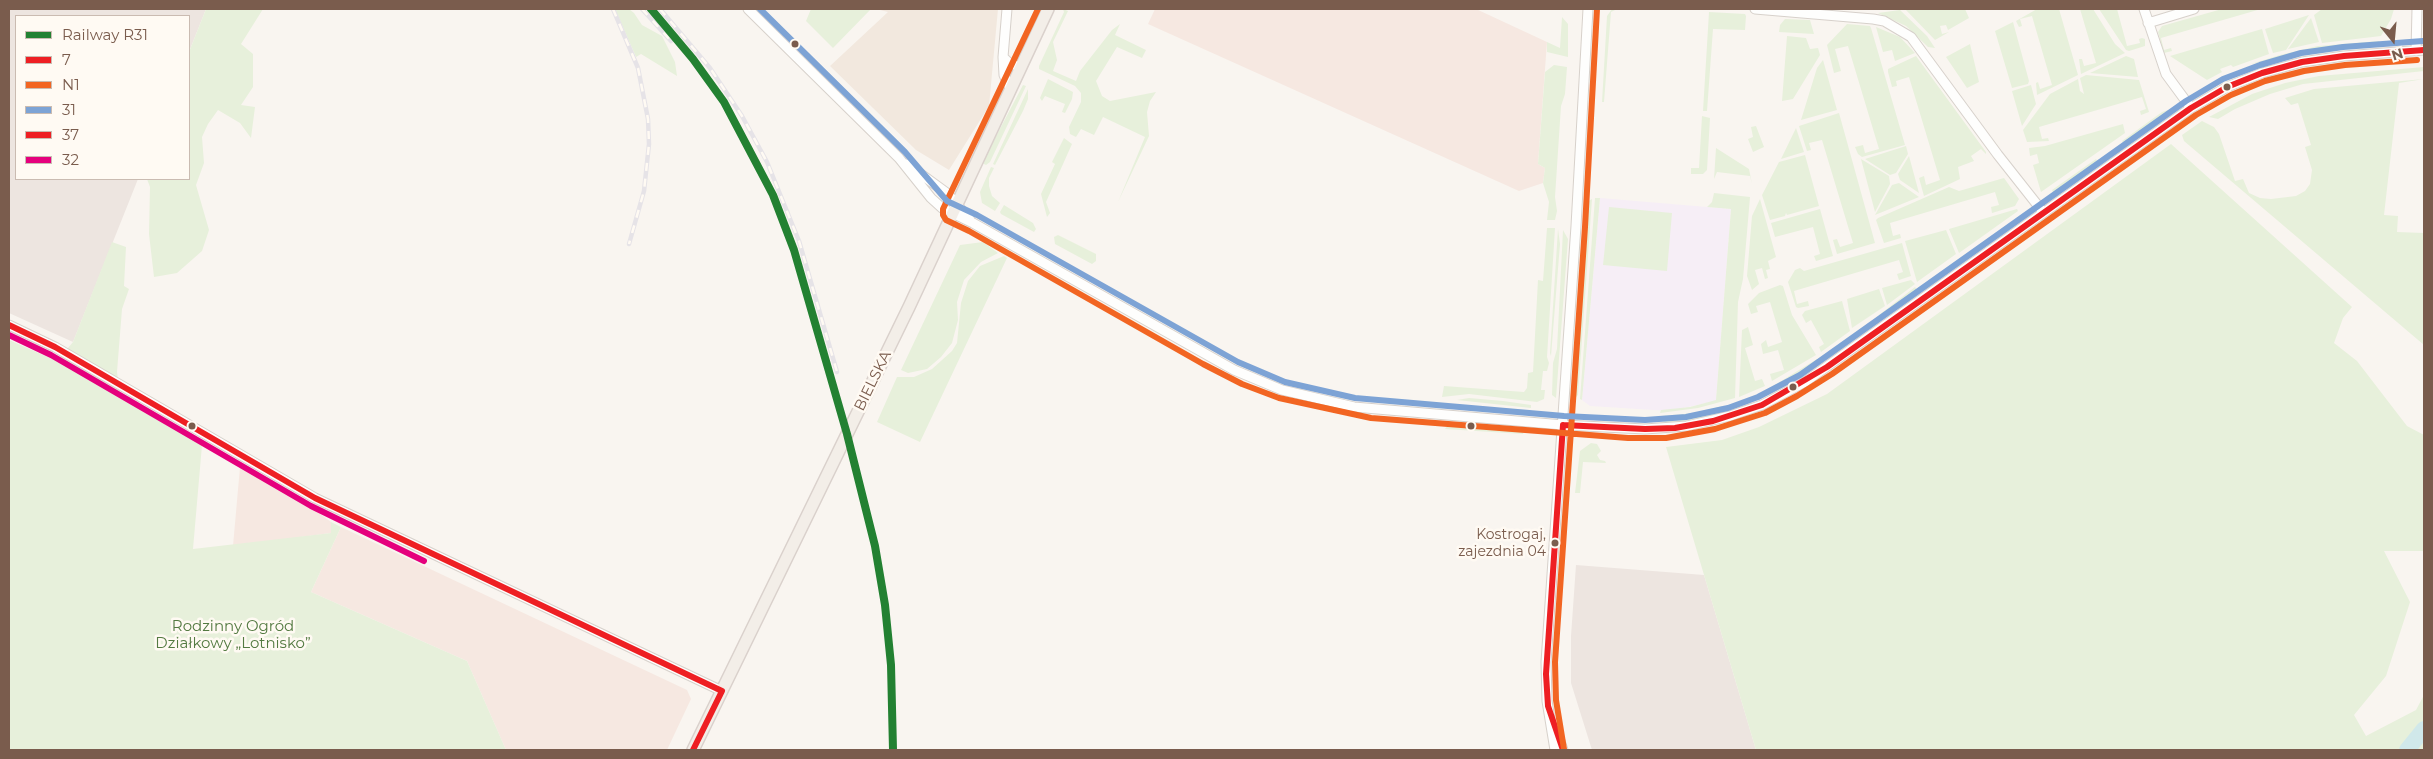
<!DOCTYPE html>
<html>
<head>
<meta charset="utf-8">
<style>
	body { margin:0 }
	#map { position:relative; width:2433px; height:759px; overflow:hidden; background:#f9f5f0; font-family:Montserrat,sans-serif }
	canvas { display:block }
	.frame { position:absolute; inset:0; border:10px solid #7a5c4d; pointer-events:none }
	.legend { position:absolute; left:15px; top:15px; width:175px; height:165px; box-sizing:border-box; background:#fffaf3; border:1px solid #cabbb1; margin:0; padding:6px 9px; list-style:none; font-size:15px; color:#7a5c4d }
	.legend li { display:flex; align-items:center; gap:10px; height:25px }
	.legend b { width:25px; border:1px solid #cabbb1 }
	.north { position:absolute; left:2368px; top:15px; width:50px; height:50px; -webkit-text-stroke:4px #fffaf3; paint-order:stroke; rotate:163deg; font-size:14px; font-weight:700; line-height:20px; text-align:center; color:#7a5c4d }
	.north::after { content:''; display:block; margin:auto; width:18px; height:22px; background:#7a5c4d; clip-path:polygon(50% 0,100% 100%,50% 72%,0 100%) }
</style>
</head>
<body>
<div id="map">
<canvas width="2433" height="759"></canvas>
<div class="frame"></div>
<ul class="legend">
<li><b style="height:6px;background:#238132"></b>Railway R31</li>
<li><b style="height:6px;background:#ee1f23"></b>7</li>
<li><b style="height:6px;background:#f26522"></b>N1</li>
<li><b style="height:6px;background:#7da3d5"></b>31</li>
<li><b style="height:6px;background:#ee1f23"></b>37</li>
<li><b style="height:6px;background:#e5007d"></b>32</li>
</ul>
<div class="north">N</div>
</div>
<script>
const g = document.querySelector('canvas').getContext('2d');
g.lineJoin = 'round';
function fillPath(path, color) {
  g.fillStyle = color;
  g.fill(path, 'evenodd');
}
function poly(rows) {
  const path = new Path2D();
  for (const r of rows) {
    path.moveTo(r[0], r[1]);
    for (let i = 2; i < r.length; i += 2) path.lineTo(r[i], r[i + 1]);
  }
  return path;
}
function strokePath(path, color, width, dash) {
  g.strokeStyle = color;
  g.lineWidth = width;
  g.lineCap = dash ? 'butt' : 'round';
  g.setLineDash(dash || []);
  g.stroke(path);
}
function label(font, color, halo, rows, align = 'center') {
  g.font = font + ' Montserrat,sans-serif';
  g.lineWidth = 5;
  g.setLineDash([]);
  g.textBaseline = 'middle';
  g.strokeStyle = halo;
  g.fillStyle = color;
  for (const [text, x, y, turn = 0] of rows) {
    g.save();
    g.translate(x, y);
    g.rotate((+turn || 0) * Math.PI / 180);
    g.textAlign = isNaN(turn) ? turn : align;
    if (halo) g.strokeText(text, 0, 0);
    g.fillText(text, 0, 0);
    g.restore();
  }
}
const residential = poly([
	[876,9,998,9,989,106,949,170,916,150,830,66,888,12]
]);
const commercial = poly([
	[1155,9,1476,9,1547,42,1538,164,1545,168,1543,183,1519,191,1148,24],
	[240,467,316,511,331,522,331,533,233,546],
	[341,527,687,690,691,699,667,750,506,750,467,661,311,592]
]);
const industrial = poly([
	[9,9,206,9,189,52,189,16,16,16,16,179,138,179,73,342,9,313],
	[1576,565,1704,575,1756,750,1592,750,1571,683,1571,636]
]);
const education = poly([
	[1600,198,1731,209,1716,401,1670,411,1590,406,1582,400]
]);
const green = poly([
	[206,9,263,9,241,44,253,54,253,87,241,105,255,107,251,138,240,123,218,110,208,124,202,137,204,163,196,185,209,230,202,251,177,273,154,277,149,234,150,187,147,179,189,179,189,52],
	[615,9,629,9,634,13,642,25,662,36,675,62,677,76,641,54,636,57],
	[811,9,871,9,833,48,806,21],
	[1063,9,1068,11,1053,42,1057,60,1053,71,1076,81,1080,71,1112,30,1120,24,1115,35,1146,50,1142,58,1117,47,1096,81,1102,96,1110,101,1156,92,1150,101,1147,112,1149,136,1118,202,1145,137,1103,117,1094,135,1081,129,1076,137,1070,134,1069,127,1081,102,1081,93,1075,86,1039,69,1039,66,1064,12],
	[1612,9,1617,9,1611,12,1604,102,1602,102,1607,16],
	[1905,9,1965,9,1969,18,1948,30,1946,25,1940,26,1942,34,1949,32,1935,40],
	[2037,9,2059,9,2078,75,2037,95,2036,83,2038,82,2040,89,2052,85,2032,16,2020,19,2022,26,2019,27,2016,21],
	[2080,9,2093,9,2115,44,2125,53,2081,74,2079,59,2082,59,2084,66,2096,63],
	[2099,9,2117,9,2127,46,2140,43,2139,39,2142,38,2145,39,2145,46,2129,51,2126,50],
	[2222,9,2261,9,2161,38,2164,50,2171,48,2172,51,2164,53,2158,32,2162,26],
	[2322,9,2394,9,2391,19,2381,36,2322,43,2314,15],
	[1900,10,1927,36,1935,48,1928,47,1906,26,1878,13],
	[1709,12,1745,14,1746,16,1745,30,1713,29,1707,111,1703,111],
	[2309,15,2286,50,2273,53,2265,29],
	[1562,17,1568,24,1568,57,1547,52,1547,42,1560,48],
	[2311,18,2319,42,2288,49],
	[1785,19,1810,20,1814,34,1779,32,1780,25],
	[2013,22,2029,81,2028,84,2012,88,1995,31],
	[1847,24,1870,26,1871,28,1905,145,1862,157,1858,154,1855,147,1863,145,1865,153,1879,149,1848,46,1835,49,1841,71,1834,73,1827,45],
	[1876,27,1900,37,1915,53,1895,61,1892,50,1883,52],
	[2262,29,2269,54,2233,67,2231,65,2220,69,2222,72,2207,80,2170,56],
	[1787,36,1806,38,1810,49,1818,48,1820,55,1793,99,1782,101],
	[2379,41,2381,46,2335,50,2251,64,2280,55,2318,46],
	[1970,44,1979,82,1967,88,1946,57],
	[1916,56,1986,152,1986,154,1981,149,1971,156,1974,161,1958,167,1960,179,1924,196,1919,178,1924,176,1926,185,1940,180,1909,77,1896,81,1897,86,1892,87,1888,72,1888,69],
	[2126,56,2134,59,2138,77,2090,73],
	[1823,60,1837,110,1801,120,1817,68],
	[1554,65,1567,67,1565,94,1561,106,1555,197,1557,211,1555,220,1547,220,1549,202,1543,183,1545,168,1538,164,1545,72],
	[2424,67,2424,71,2303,84,2270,94,2235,109,2218,119,2209,117,2252,94,2285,83,2319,76],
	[2314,70,2288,75,2253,86,2224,99,2204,112,2207,105,2248,84,2286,73],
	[2086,75,2139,80,2149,112,2141,115,2140,111,2146,109,2142,97,2039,127,2042,139,2048,138,2049,141,2027,142,2023,130,2050,94,2078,79,2080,91,2084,94,2080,78],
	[1048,79,1073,92,1072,99,1065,113,1062,112,1065,104,1045,96,1042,101,1040,98],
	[2424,79,2399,83,2384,215,2398,216,2397,232,2424,233,2424,345,2184,141,2182,135,2202,121,2214,127,2219,134,2235,181,2243,179,2249,193,2260,198,2271,199,2296,196,2305,191,2310,184,2312,170,2305,147,2311,145,2298,103,2291,105,2285,98,2314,89],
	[1023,85,1026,86,990,162,986,165,982,163],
	[2031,85,2036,104,2022,126,2012,91],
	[1028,89,1028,99,1023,111,995,165,993,164],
	[2168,110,2171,114,2126,146,2122,141,2162,112],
	[1839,113,1875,243,1837,254,1833,240,1837,239,1840,247,1853,243,1822,140,1809,143,1811,150,1807,151,1799,126],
	[1702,116,1710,118,1707,170,1703,174,1691,174,1691,168,1699,168],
	[2123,124,2125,133,2041,192,2033,165,2039,163,2037,154,2030,156,2029,148,2045,146],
	[1756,126,1764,147,1753,152,1748,139,1753,137,1751,127],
	[1796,128,1804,152,1781,159],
	[1064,138,1072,144,1046,202,1050,213,1047,217,1041,194,1055,164,1052,162],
	[2171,144,2352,307,2343,318,2334,343,2357,361,2407,426,2424,435,2424,551,2384,551,2410,602,2386,676,2354,715,2366,736,2416,710,2424,695,2424,750,1756,750,1666,447,1722,440,1759,427,1827,394],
	[1906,146,1908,154,1896,173,1890,175,1865,159],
	[1716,148,1749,169,1752,184,1750,176,1717,172,1714,179],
	[1805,155,1819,206,1787,215,1786,213,1785,216,1770,220,1762,195,1779,162],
	[1909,156,1919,193,1900,180,1898,174],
	[1861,159,1889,176,1890,184,1875,212],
	[2096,159,2100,165,2055,197,2052,190],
	[991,167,994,168,989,178,989,186,992,196,1000,203,995,211,982,203,980,192],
	[2004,178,2019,199,2015,206,1992,213,1991,207,1999,205,1995,192,1890,223,1893,236,1900,234,1901,238,1884,243,1876,220,1878,218,1949,187,1959,191],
	[1899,183,1919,197,1875,215,1892,185],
	[1714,193,1750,197,1743,279,1738,302,1735,398,1698,408,1660,413,1661,410,1690,407,1716,400,1731,209,1707,207,1712,202],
	[1595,198,1600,198,1582,400,1580,399],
	[1592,199,1578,395,1574,399,1572,398,1585,209,1587,202],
	[1760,199,1776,257,1768,261,1770,269,1766,270,1768,278,1765,279,1762,268,1755,270,1759,284,1752,290,1747,276,1752,216],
	[1004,205,1033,223,1036,229,1034,232,1001,214,1000,212],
	[1609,207,1672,213,1667,271,1603,265],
	[1820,209,1833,256,1816,261,1814,256,1820,254,1813,227,1775,237,1771,223],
	[2017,209,2018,211,1959,253,1949,229],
	[2058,209,2061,214,2024,240,2021,236],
	[1547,228,1555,228,1547,357,1549,363,1547,371,1543,371,1541,390,1545,390,1544,399,1537,402,1469,394,1442,397,1444,386,1524,392,1527,388,1528,373,1533,372,1538,280,1543,281],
	[1558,229,1560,244,1551,356,1550,353],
	[1563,230,1568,239,1556,398,1552,395,1553,363,1557,349],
	[1946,230,1956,254,1917,282,1905,241],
	[1058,235,1096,254,1096,261,1092,264,1055,244,1054,237],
	[112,242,126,247,124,286,129,289,122,309,117,372,120,394,142,406,140,410,202,445,193,549,331,533,331,522,341,527,311,592,467,661,506,750,9,750,9,340,57,361,73,342],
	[983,242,998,253,981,262,964,280,957,302,958,320,952,343,941,357,927,369,908,373,901,370,960,245],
	[1902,243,1911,276,1899,280,1897,274,1903,272,1899,260,1794,291,1797,304,1808,301,1809,306,1798,308,1796,307,1788,282,1795,270,1800,268,1804,271],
	[1004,256,1007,258,920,442,877,422,897,377,914,377,932,369,952,351,957,343,961,303,968,281,980,266],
	[1911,280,1915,284,1887,305,1882,288],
	[1780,285,1783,286,1792,315,1816,355,1772,381,1770,374,1784,370,1778,350,1763,354,1761,344,1766,340,1768,347,1782,342,1770,302,1756,306,1758,312,1751,314,1748,304,1759,293],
	[1915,287,1920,293,1880,317,1879,315],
	[1879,289,1885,306,1852,328,1847,299],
	[1842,301,1850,331,1821,352,1819,347,1824,344,1811,320,1806,323,1802,315,1805,311],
	[1748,327,1753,345,1745,348,1755,381,1762,379,1765,386,1739,397,1742,330],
	[1817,359,1819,365,1789,384,1775,389,1773,386],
	[1469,398,1503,401,1531,405,1531,408,1457,400],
	[1722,406,1726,412,1702,418,1668,424,1661,420,1660,416,1695,413],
	[1448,425,1524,431,1523,434,1445,429],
	[1591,443,1597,444,1601,451,1597,455,1600,460,1605,461,1606,463,1583,462,1580,493,1575,493,1580,451]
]);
const river = poly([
	[2407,750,2424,729]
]);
const minor = poly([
	[748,9,899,158,931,198,942,208,973,223,1234,370,1282,390,1354,407,1563,425,1645,429,1687,426,1730,416,1762,405,1805,382,2191,108,2227,87,2262,73,2302,62,2344,56,2424,50],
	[1007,9,1003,57,1004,75,1010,88],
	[1755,9,1873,19,1884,21,1911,37,1998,155,2043,212],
	[2144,9,2166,74,2191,108],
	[2148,23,2194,9],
	[2416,51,2417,9],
	[1003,57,1009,63,1020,67],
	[907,164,948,194,970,220],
	[9,325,55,347,315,498,722,691],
	[1556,729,1563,750],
	[1555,750,1547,701,1546,662,1576,226,1588,9]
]);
const major = poly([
	[693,750,909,307,1048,9]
]);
const rail = poly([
	[613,9,638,68,648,119,649,144,644,191,629,244],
	[642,9,671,41],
	[660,9,710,68,742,116,767,162,799,241,837,372]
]);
const bus1 = poly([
	[1563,425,1645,429,1675,428,1713,421,1762,405,1827,367,2191,108,2227,87,2262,73,2302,62,2344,56,2424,50],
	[1563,425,1546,674,1548,706,1563,750]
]);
const bus2 = poly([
	[1038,9,943,209,943,215,946,220,969,231,1203,364,1242,384,1279,398,1371,418,1628,438,1666,438,1715,429,1765,413,1797,396,1832,374,2196,115,2231,95,2265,81,2304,71,2345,65,2417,60],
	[1564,749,1556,700,1555,662,1585,227,1597,9]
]);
const bus3 = poly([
	[760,9,905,152,947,201,977,215,1238,362,1285,382,1355,398,1564,416,1645,420,1686,417,1728,408,1758,397,1800,375,2186,101,2223,79,2260,65,2301,53,2343,47,2423,41]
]);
const bus4 = poly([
	[9,325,55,347,315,498,722,691],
	[693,750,722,691]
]);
const bus5 = poly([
	[9,335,51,355,311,506,424,561]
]);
const rail1 = poly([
	[651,9,693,59,724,102,773,195,794,250,847,434,875,546,885,605,891,665,893,750]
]);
const markers = [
	[795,44,4.5,"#7a5c4d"],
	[2227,87,4.5,"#7a5c4d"],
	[1793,387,4.5,"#7a5c4d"],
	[192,426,4.5,"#7a5c4d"],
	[1471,426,4.5,"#7a5c4d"],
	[1555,543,4.5,"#7a5c4d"]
];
const busNames = [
	["Kostrogaj,",1546,535],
	["zajezdnia 04",1546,552]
];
const streetNames = [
	["BIELSKA",873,381,-64]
];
const parkNames = [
	["Rodzinny Ogród",233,627],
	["Działkowy „Lotnisko”",233,644]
];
fillPath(residential, '#f2e8de');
fillPath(commercial, '#f6e8e1');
fillPath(industrial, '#ede5e0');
fillPath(education, '#f6eef6');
fillPath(green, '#e7f0db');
strokePath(river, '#d0e8ea', 16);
strokePath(minor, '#d7d1cb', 11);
strokePath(major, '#dad1cc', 14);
strokePath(minor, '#fefefd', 9);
strokePath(major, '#f3eee8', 11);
strokePath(rail, '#e6e3e7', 4.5);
strokePath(rail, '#fffaf3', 2.5, [8]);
strokePath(bus1, '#ee1f23', 6);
strokePath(bus2, '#f26522', 6);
strokePath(bus3, '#7da3d5', 6);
strokePath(bus4, '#ee1f23', 6);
strokePath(bus5, '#e5007d', 6);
strokePath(rail1, '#238132', 8);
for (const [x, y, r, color] of markers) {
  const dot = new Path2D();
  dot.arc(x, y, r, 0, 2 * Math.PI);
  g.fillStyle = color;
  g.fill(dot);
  strokePath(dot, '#fffaf3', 2);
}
label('14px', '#7a5c4d', '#fffaf3', busNames, 'right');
label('15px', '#7a5c4d', '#fffaf3', streetNames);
label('15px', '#537a41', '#fffaf3', parkNames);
</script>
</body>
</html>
